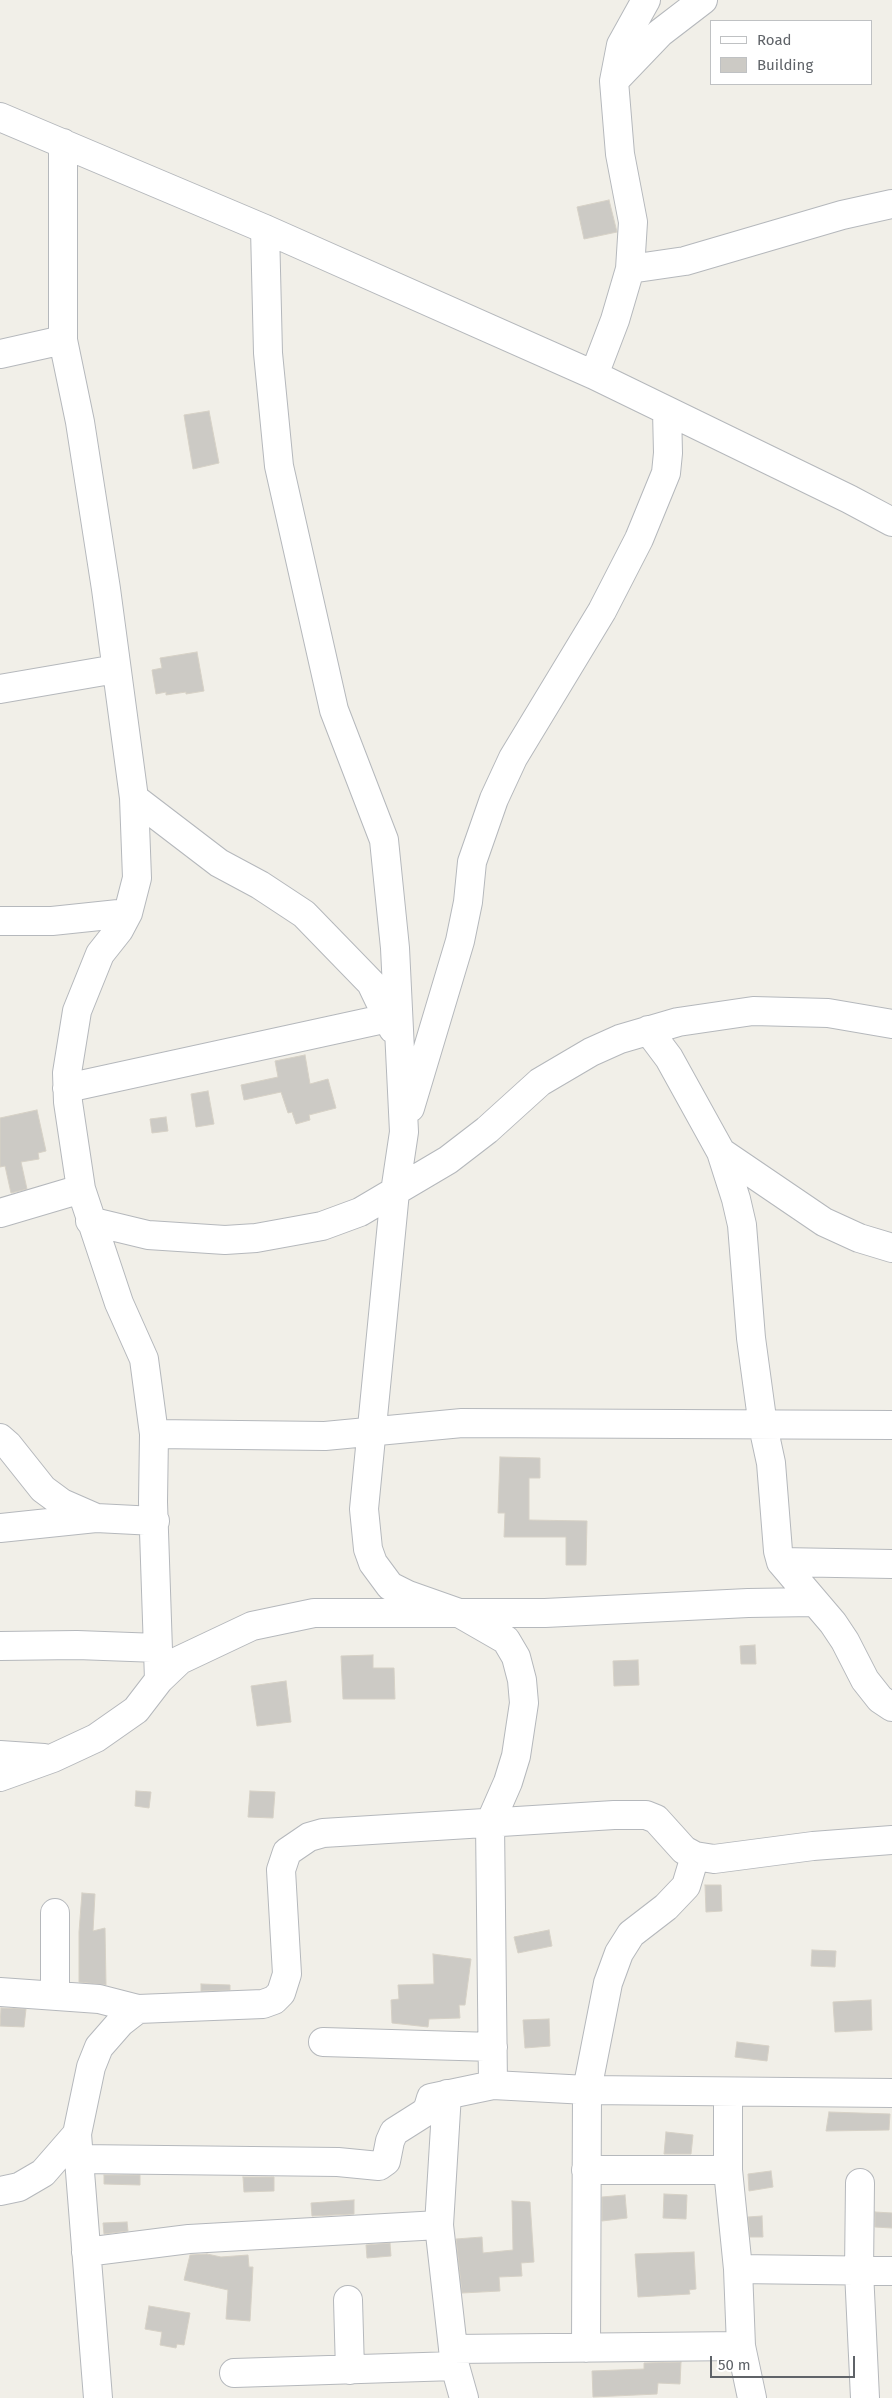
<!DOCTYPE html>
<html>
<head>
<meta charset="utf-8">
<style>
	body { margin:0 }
	#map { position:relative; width:892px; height:2398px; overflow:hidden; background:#f1efe8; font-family:"Fira Sans",sans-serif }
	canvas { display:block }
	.legend { position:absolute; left:710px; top:20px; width:162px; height:65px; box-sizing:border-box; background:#fff; border:1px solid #bfc1c3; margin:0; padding:6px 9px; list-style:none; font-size:15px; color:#5f6368 }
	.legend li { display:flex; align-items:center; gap:10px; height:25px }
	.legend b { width:25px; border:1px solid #bfc1c3 }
	.scale { position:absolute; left:710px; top:2356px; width:145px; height:22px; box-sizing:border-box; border:2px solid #5f6368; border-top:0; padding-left:6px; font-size:15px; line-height:18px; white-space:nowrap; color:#5f6368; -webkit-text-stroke:4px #fff; paint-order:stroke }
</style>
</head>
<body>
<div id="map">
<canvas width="892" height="2398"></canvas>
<ul class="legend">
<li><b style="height:6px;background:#fff"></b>Road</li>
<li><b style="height:14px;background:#cccac5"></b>Building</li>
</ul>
<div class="scale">50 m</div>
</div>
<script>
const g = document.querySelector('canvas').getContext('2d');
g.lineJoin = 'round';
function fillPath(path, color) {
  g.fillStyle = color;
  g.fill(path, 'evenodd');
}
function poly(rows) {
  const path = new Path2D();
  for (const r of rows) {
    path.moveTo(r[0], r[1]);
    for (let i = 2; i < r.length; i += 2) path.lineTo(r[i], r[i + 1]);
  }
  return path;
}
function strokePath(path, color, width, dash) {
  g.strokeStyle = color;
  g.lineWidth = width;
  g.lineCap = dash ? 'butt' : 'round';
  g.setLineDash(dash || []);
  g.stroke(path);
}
const building = poly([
	[609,200,617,232,584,239,577,207,609,200],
	[209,411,219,463,193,469,184,415,209,411],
	[197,652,204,691,186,694,186,692,166,695,166,692,156,694,152,670,162,668,160,658,197,652],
	[305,1055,310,1084,328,1079,336,1108,309,1115,310,1120,296,1124,292,1112,288,1113,281,1092,244,1100,241,1085,278,1077,275,1061,305,1055],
	[208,1091,214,1124,196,1127,191,1094,208,1091],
	[37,1110,46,1151,38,1153,39,1159,21,1162,27,1189,11,1193,5,1166,0,1167,0,1118,37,1110],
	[166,1117,168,1131,152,1133,150,1119,166,1117],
	[500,1457,540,1458,540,1478,529,1478,529,1520,587,1521,586,1565,566,1565,566,1537,504,1537,505,1513,498,1513,500,1457],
	[755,1645,756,1664,741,1664,740,1646,755,1645],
	[373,1655,373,1668,394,1668,395,1699,343,1699,341,1656,373,1655],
	[638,1660,639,1685,614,1686,613,1661,638,1660],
	[286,1681,291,1722,257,1726,251,1686,286,1681],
	[136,1791,151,1792,149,1808,135,1806,136,1791],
	[250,1791,275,1792,273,1818,248,1817,250,1791],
	[705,1885,721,1885,722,1911,706,1912,705,1885],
	[82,1893,95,1894,93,1931,105,1928,106,1985,79,1982,79,1932,82,1893],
	[549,1930,552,1946,518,1953,514,1937,549,1930],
	[812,1950,836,1951,835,1967,811,1966,812,1950],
	[433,1954,471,1959,465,2005,459,2005,460,2018,429,2019,428,2027,392,2023,391,2000,399,1999,398,1985,434,1984,433,1954],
	[201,1984,230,1985,230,1990,201,1991,201,1984],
	[871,2000,872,2030,835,2032,833,2002,871,2000],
	[1,2008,26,2009,24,2027,0,2026,1,2008],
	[549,2019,550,2046,525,2048,523,2020,549,2019],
	[737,2042,769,2046,767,2061,735,2057,737,2042],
	[829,2112,890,2114,889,2130,826,2131,829,2112],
	[666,2132,693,2135,691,2154,664,2154,666,2132],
	[771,2171,773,2187,749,2191,748,2174,771,2171],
	[104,2175,140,2175,140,2185,104,2184,104,2175],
	[243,2177,274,2177,274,2191,244,2192,243,2177],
	[664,2194,687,2195,686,2219,663,2218,664,2194],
	[625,2195,627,2218,602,2221,602,2197,625,2195],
	[354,2200,354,2214,312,2216,311,2203,354,2200],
	[512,2201,530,2202,534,2262,521,2263,522,2276,499,2277,500,2291,462,2293,456,2239,482,2237,483,2253,513,2250,512,2201],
	[875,2212,892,2213,892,2228,875,2227,875,2212],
	[762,2216,763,2237,750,2237,748,2217,762,2216],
	[127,2222,128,2231,104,2234,103,2223,127,2222],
	[390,2243,391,2256,367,2258,366,2245,390,2243],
	[694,2252,696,2289,689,2290,690,2294,638,2297,635,2254,694,2252],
	[207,2254,221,2257,248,2255,249,2267,253,2267,250,2321,226,2319,228,2290,184,2280,190,2255,207,2254],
	[149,2306,190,2313,184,2345,177,2344,176,2348,160,2345,162,2332,145,2329,149,2306],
	[681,2362,680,2384,658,2383,657,2394,593,2397,592,2371,644,2369,644,2363,681,2362]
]);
const minor = poly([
	[614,81,660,33,703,0],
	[0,117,265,229,594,375,849,499,892,522],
	[63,143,63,340,80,422,106,589,134,798,137,878,128,913,119,930,100,954,77,1011,67,1073,68,1102,81,1189,119,1303,144,1359,154,1434,153,1502,159,1680],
	[265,229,268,353,279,466,334,710,384,840,395,948,404,1132,395,1192,364,1509,368,1549,373,1563,390,1586,408,1595,459,1613,506,1640,516,1657,522,1680,524,1703,516,1756,508,1782,490,1823,493,2085],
	[630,269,685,261,842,215,892,204],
	[0,354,63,340],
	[594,375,615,320,630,269,633,222,620,154,614,81,621,45,646,0],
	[0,689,116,669],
	[134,798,219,863,260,885,304,914,371,983,393,1029],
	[0,921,52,921,128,913],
	[648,1030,669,1058,721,1152,736,1199,742,1225,751,1338,763,1426,771,1463,778,1551,781,1562,833,1623,845,1641,865,1680,880,1699,892,1707],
	[67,1088,388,1018],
	[410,1108,460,941,468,902,472,862,494,799,513,758,602,611,639,539,666,473,668,453,667,411],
	[721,1152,824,1222,859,1238,892,1248],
	[0,1213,81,1189],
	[90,1221,148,1235,225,1240,256,1238,322,1226,360,1212,448,1160,487,1130,540,1082,591,1052,620,1039,678,1022,753,1011,828,1013,892,1024],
	[154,1434,325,1436,462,1423,892,1425],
	[0,1438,8,1445,43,1489,62,1503,94,1517],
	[0,1528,96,1518,155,1521],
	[781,1562,892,1564],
	[0,1646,77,1645,158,1648],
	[0,1755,44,1758],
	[0,1777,53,1758,96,1738,136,1710,159,1680,180,1660,252,1626,314,1613,545,1613,748,1603,815,1602],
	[55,1913,55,1995],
	[0,1992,99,1999,138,2009,263,2004,274,2000,281,1993,287,1974,281,1870,287,1852,309,1837,323,1833,614,1815,646,1815,656,1819,684,1850,695,1856,714,1859,813,1846,892,1840],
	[323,2042,493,2047],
	[728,2092,728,2170,738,2269,741,2346,752,2398],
	[447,2094,439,2225,455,2366,464,2398],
	[79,2159,338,2162,379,2166,386,2161,390,2141,394,2132,424,2113,428,2108,431,2098,493,2085,587,2090,892,2093],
	[586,2170,728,2170],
	[860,2183,859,2271,865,2398],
	[0,2191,19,2187,43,2173,77,2134],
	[86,2252,189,2239,439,2225],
	[738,2269,892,2271],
	[348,2300,350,2370],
	[586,2348,587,2090,608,1983,619,1953,631,1934,666,1907,686,1886,695,1856],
	[453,2349,741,2346],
	[234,2373,455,2366],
	[98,2398,77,2134,91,2067,99,2047,120,2023,138,2009]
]);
fillPath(building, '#cccac5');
strokePath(building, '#d6d1c6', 1);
strokePath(minor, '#b5b8bc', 30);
strokePath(minor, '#fff', 28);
</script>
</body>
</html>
